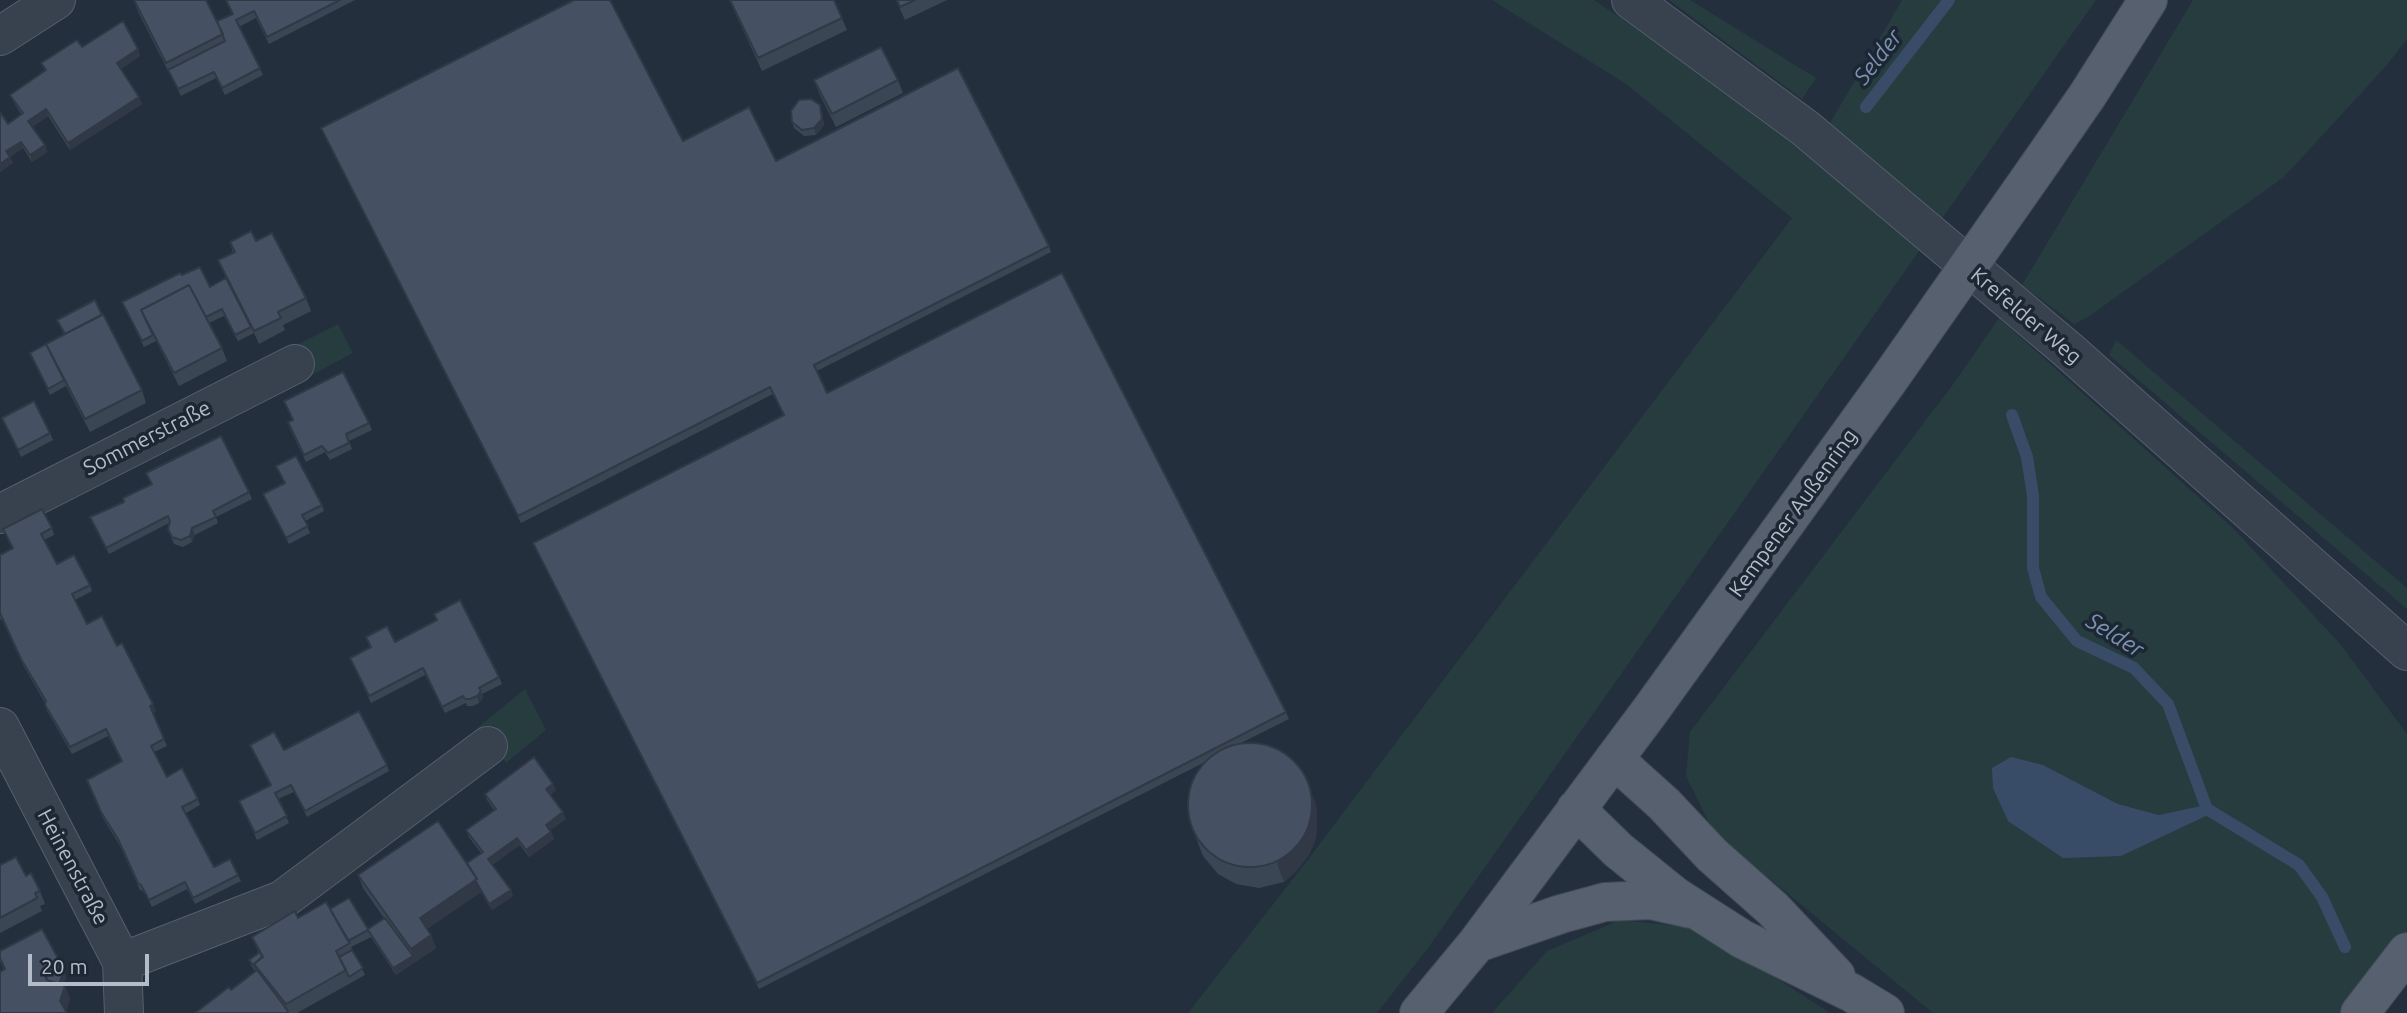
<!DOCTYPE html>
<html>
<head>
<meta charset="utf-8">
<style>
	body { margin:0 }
	#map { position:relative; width:2407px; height:1013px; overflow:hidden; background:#242f3e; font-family:Ubuntu,sans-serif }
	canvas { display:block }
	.scale { position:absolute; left:28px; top:954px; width:121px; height:32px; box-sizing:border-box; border:4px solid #b4bcc9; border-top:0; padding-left:9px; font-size:21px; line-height:24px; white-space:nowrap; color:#b4bcc9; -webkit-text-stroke:5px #1d2633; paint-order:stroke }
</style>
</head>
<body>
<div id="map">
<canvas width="2407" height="1013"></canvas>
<div class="scale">20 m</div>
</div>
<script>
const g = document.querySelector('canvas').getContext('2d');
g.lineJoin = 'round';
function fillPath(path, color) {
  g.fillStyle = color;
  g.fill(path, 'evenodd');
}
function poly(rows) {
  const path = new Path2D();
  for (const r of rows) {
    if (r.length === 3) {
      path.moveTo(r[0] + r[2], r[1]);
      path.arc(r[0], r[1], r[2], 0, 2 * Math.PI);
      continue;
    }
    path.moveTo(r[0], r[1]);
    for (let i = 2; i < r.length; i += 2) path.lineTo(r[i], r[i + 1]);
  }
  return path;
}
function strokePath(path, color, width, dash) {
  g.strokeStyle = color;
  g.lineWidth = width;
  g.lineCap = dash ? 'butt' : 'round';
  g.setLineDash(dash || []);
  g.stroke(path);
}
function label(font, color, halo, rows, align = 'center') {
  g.font = font + ' Ubuntu,sans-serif';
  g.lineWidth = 7;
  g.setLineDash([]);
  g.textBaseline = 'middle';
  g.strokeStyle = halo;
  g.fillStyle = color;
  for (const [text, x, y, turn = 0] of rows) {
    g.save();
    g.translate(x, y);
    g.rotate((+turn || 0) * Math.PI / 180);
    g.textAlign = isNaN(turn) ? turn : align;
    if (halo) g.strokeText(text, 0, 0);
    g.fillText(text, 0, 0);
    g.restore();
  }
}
const green = poly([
	[1492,0,1594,0,1713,80,1814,160,1830,123,1902,0,2096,0,1428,948,1377,1013,1188,1013,1303,866,1792,218,1626,84],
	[1669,0,1690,0,1816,78,1802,99],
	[2193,0,2407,0,2407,39,2387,65,2284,177,2088,317,2074,324,2022,285],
	[1999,318,2234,529,2341,645,2407,734,2407,932,2361,997,2340,1013,1933,1013,1714,833,1686,776,1690,732,1954,383],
	[2043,765,2118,804,2159,815,2201,807,2121,856],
	[338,324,353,353,310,376,295,346],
	[2116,340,2407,588,2407,609,2109,355],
	[525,689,546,730,506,763,477,728],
	[1620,920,1700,928,1830,1013,1492,1013,1547,951]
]);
const water = poly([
	[2011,757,2043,765,2118,804,2159,815,2201,806,2208,815,2121,856,2063,858,2008,821,1993,788,1992,768]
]);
const stream = poly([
	[1866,107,1949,0],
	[2012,415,2027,457,2033,496,2033,568,2041,597,2077,641,2134,668,2168,704,2207,809,2299,865,2322,897,2345,947]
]);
const minor = poly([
	[0,36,56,0],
	[0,514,295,364],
	[0,727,122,962,124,1013],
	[122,962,282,900,488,746]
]);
const tertiary = poly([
	[1631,0,1805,128,2068,350,2407,651]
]);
const primary = poly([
	[2035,171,2087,96,2148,0],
	[1614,759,1664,804,1712,855,1773,909,1836,976],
	[1576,809,1618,850,1675,896,1742,939,1852,993,1885,1013],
	[1477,943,1561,914,1605,902,1650,900,1691,909],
	[1419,1013,1477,943,1650,711,1888,381],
	[2360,1013,2407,952]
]);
const primaryBridge = poly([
	[1888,381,2035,171]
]);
const wall = poly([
	[134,0,217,21,232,14,225,0,355,0,269,44,256,18,239,27,263,75,225,95,216,78,181,96,138,12],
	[729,0,834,0,847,30,762,71],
	[896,0,947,0,905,20],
	[82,47,138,49,140,56,121,69,142,104,70,150,48,116,32,127,45,145,47,152,32,162,23,148,10,157,13,163,0,172,8,124,21,114,13,101,10,95,45,71,41,63],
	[814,80,898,80,903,93,836,127,819,93],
	[822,112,824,125,816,135,804,136,794,128,792,122],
	[321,128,683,141,776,161,1049,246,1051,252,817,371,827,393,1286,712,1289,719,1241,743,1316,804,1317,821,1316,838,1309,855,1296,871,1284,882,1259,888,1236,884,1218,874,1203,856,1188,817,1203,763,759,989,533,543,784,415,773,394,521,523],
	[256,241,306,298,311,311,283,325,285,330,259,344,254,333,238,341,224,316,209,323,222,348,227,361,179,386,156,341,144,347,122,302,182,275,210,287,226,278,218,260,233,253,230,242],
	[57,320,142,390,146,403,90,432,66,386,50,395,30,353,64,335],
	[284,401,369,423,372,430,349,441,352,449,330,460,325,452,306,462,290,429,288,422,292,420],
	[2,418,50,433,53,440,21,457],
	[276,466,322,505,324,511,305,521,310,533,289,544,263,494,284,483],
	[146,473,249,492,252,499,216,517,218,523,195,535,192,542,183,547,174,544,168,529,169,523,109,554,90,517,124,502,151,484],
	[52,528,54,535,44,540,57,564,90,585,92,591,75,600,87,624,117,646,156,711,153,713,167,746,154,752,167,777,198,799,200,805,186,813,214,867,238,875,241,881,195,904,187,889,152,907,144,891,140,890,120,846,103,818,89,786,121,761,116,751,108,736,72,754,47,711,45,705,45,703,23,665,2,620,0,619,0,555,12,549,3,529],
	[434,614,499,677,502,684,482,694,483,698,479,703,473,706,467,706,466,703,445,713,425,675,371,703,350,658,370,648,366,637,395,642,436,620],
	[250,745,387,765,389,771,307,817,294,792,278,799,289,823,257,840,239,801,270,785],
	[556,790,550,795,566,819,550,830,554,839,529,857,520,845,492,865,513,896,492,910,481,892,427,929,431,935,436,948,396,975,371,937,351,947,365,975,297,1013,195,1013,231,990,255,971,252,967,249,960,259,953,252,937,307,913,330,909,368,929,384,918,363,888,358,875,467,863,481,853,469,837,466,830,494,810,487,800,485,794],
	[0,865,26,876,40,891,45,904,40,906,42,911,0,933],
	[0,951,60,962,66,977,63,985,65,986,70,999,66,1011,4,970,0,961]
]);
const shadedWall = poly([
	[138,49,140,56,119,70,117,63],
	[139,97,142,104,70,150,68,143],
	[820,105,822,112,824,125,816,135,814,128],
	[46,109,48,116,30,128,28,121],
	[21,142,23,148,10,157,13,163,0,172,0,164,6,151],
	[45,145,47,152,32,162,30,155],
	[192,528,195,535,192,542,190,536],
	[481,691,483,698,479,703,477,696],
	[153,704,156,711,153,713,150,706],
	[553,784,556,790,548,796,546,789],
	[1309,786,1316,804,1317,821,1316,838,1309,855,1296,871,1284,882,1277,864],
	[563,812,566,819,549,831,546,825],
	[551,832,554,839,529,857,526,850],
	[517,838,520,845,491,866,488,859],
	[477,879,482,891,424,931,420,918],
	[511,890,513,896,492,910,489,904],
	[431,935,436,948,396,975,393,968,413,956,411,949],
	[64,970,66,977,60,996,57,989],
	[65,986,70,999,66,1011,67,1013,65,1013,60,1001]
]);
const building = poly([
	[134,0,206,0,223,34,166,63,134,0],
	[226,0,340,0,267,37,254,11,236,20,260,68,222,88,214,72,178,89,168,70,225,41,217,21,233,14,226,0],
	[574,0,610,0,683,141,749,107,776,161,958,68,1049,246,814,365,827,393,1062,273,1286,712,757,983,533,543,784,415,770,387,518,516,321,128,574,0],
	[730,0,834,0,842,18,758,58,730,0],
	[897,0,915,0,900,7,897,0],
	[123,21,138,49,117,63,139,97,68,143,46,109,28,121,45,145,30,155,21,142,6,151,10,157,0,164,0,112,8,124,23,113,10,95,46,70,41,63,77,40,82,47,123,21],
	[881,47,898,80,832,114,814,80,881,47],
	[811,99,820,105,822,119,814,128,802,130,792,122,791,111,799,100,811,99],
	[251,231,256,241,272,233,306,298,278,312,281,318,254,331,218,260,235,252,230,242,251,231],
	[200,267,210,287,226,278,251,327,235,335,222,309,206,317,189,285,141,310,153,335,142,341,122,302,180,273,182,275,200,267],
	[189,285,222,348,174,373,141,310,189,285],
	[95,300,102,315,65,334,57,320,95,300],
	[103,314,142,390,85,419,46,344,103,314],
	[46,344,64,380,48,389,30,353,46,344],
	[343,372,369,423,346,434,349,443,328,453,322,446,304,455,288,422,293,420,284,401,343,372],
	[34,401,50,433,18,450,2,418,34,401],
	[221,436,249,492,213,511,216,517,192,528,190,536,181,540,172,537,168,529,170,521,168,516,106,548,90,517,124,502,123,498,152,484,146,473,221,436],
	[296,456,322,505,302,515,308,526,286,538,263,494,285,483,276,466,296,456],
	[42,509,52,528,41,534,57,564,74,555,90,585,72,594,87,624,102,616,117,646,122,643,153,704,150,706,164,739,151,746,167,777,182,768,198,799,182,807,214,867,230,859,238,875,193,898,185,882,149,900,141,885,138,883,118,839,101,812,87,780,122,761,106,729,70,747,45,705,46,701,21,659,0,613,0,555,13,548,3,529,42,509],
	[460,600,499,677,479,688,481,691,477,696,470,699,465,699,463,696,442,707,423,668,369,696,350,658,371,647,366,637,387,626,395,642,437,620,434,614,460,600],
	[359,711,387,765,305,811,291,785,275,793,287,816,255,833,239,801,271,785,250,745,274,732,284,750,359,711],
	[1250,805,62],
	[534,757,553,784,546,789,563,812,546,825,551,832,526,850,517,838,488,859,511,890,489,904,475,880,477,879,467,863,483,852,466,830,496,809,485,794,534,757],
	[438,821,477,879,420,918,431,935,411,949,358,875,438,821],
	[16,857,26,876,31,873,40,891,35,893,37,898,0,918,0,865,16,857],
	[349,898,368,929,385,918,413,956,393,968,368,930,348,941,330,909,349,898],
	[326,902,350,943,336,951,346,970,286,1004,254,964,263,957,252,937,295,911,298,918,326,902],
	[42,929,60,962,43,972,47,980,65,986,60,1001,66,1011,65,1013,0,1013,0,972,5,969,0,958,0,951,42,929],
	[352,950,363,968,349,977,339,957,352,950],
	[260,952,262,957,254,964,257,970,249,960,260,952],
	[63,968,64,970,59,984,47,980,46,977,63,968],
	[257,970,288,1011,286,1013,195,1013,229,987,231,990,257,970]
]);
const streetNames = [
	["Krefelder Weg",2026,316,40],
	["Sommerstraße",147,438,-27],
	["Kempener Außenring",1793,513,-54],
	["Heinenstraße",73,867,62]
];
const waterNames = [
	["Selder",1878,57,-52],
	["Selder",2115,635,32]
];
fillPath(green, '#263c3f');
fillPath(water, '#394c67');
strokePath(stream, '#394c67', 12);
strokePath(minor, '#565f6c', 40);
strokePath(tertiary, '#565f6c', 40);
strokePath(primary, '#414a57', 40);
strokePath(minor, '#38414e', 38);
strokePath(tertiary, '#38414e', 38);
strokePath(primary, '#56606e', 38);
strokePath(primaryBridge, '#414a57', 40, []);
strokePath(primaryBridge, '#56606e', 38);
fillPath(wall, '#3b4654');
fillPath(shadedWall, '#303945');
fillPath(building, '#455162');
strokePath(building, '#303945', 2);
label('21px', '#b4bcc9', '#1d2633', streetNames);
label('italic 23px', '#7c92b1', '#1d2633', waterNames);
</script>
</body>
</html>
